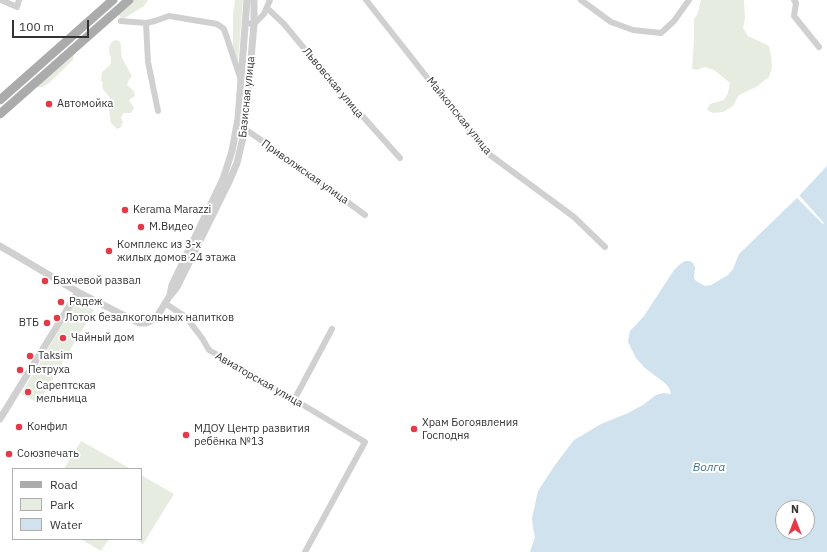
<!DOCTYPE html>
<html>
<head>
<meta charset="utf-8">
<style>
	body { margin:0 }
	#map { position:relative; width:827px; height:552px; overflow:hidden; background:#fff; font-family:"IBM Plex Sans",sans-serif }
	canvas { display:block }
	.legend { position:absolute; left:12px; top:468px; width:130px; height:72px; box-sizing:border-box; background:#fff; border:1px solid #adadad; margin:0; padding:5px 7px; list-style:none; font-size:12px; color:#333 }
	.legend li { display:flex; align-items:center; gap:8px; height:20px }
	.legend b { width:20px; border:1px solid #adadad }
	.north { position:absolute; left:775px; top:500px; width:40px; height:40px; box-sizing:border-box; background:#fff; border:1px solid #adadad; border-radius:50%; rotate:0deg; font-size:11px; font-weight:700; line-height:16px; text-align:center; color:#333 }
	.north::after { content:''; display:block; margin:auto; width:14px; height:18px; background:#e63946; clip-path:polygon(50% 0,100% 100%,50% 72%,0 100%) }
	.scale { position:absolute; left:12px; top:20px; width:77px; height:18px; box-sizing:border-box; border:2px solid #333; border-top:0; padding-left:5px; font-size:12px; line-height:14px; white-space:nowrap; color:#333; -webkit-text-stroke:3px #fff; paint-order:stroke }
</style>
</head>
<body>
<div id="map">
<canvas width="827" height="552"></canvas>
<ul class="legend">
<li><b style="height:5px;background:#ababab"></b>Road</li>
<li><b style="height:11px;background:#e6ecdf"></b>Park</li>
<li><b style="height:11px;background:#cfe2ee"></b>Water</li>
</ul>
<div class="north">N</div>
<div class="scale">100 m</div>
</div>
<script>
const g = document.querySelector('canvas').getContext('2d');
g.lineJoin = 'round';
function fillPath(path, color) {
  g.fillStyle = color;
  g.fill(path, 'evenodd');
}
function poly(rows) {
  const path = new Path2D();
  for (const r of rows) {
    path.moveTo(r[0], r[1]);
    for (let i = 2; i < r.length; i += 2) path.lineTo(r[i], r[i + 1]);
  }
  return path;
}
function strokePath(path, color, width, dash) {
  g.strokeStyle = color;
  g.lineWidth = width;
  g.lineCap = dash ? 'butt' : 'round';
  g.setLineDash(dash || []);
  g.stroke(path);
}
function label(font, color, halo, rows, align = 'center') {
  g.font = font + ' "IBM Plex Sans",sans-serif';
  g.lineWidth = 4;
  g.setLineDash([]);
  g.textBaseline = 'middle';
  g.strokeStyle = halo;
  g.fillStyle = color;
  for (const [text, x, y, turn = 0] of rows) {
    g.save();
    g.translate(x, y);
    g.rotate((+turn || 0) * Math.PI / 180);
    g.textAlign = isNaN(turn) ? turn : align;
    if (halo) g.strokeText(text, 0, 0);
    g.fillText(text, 0, 0);
    g.restore();
  }
}
const green = poly([
	[132,0,148,0,144,6,123,19,117,14],
	[235,0,243,0,238,61,233,53,233,14],
	[701,0,744,0,745,19,743,28,748,36,769,46,771,55,772,67,769,77,756,87,739,95,733,106,723,112,713,113,707,110,710,104,724,100,728,93,730,83,714,70,704,67,697,70,692,69,694,40,694,19,697,15],
	[115,40,119,41,121,45,121,52,122,58,132,76,129,79,127,85,134,91,135,96,129,100,134,108,131,113,123,113,121,118,123,122,121,127,117,129,111,123,109,109,113,107,113,102,103,89,102,86,103,82,101,81,102,72,111,64,111,57,109,54,109,47,111,43],
	[74,53,73,60,49,83,42,87,37,87],
	[77,300,94,310,38,403,21,394],
	[81,441,131,469,64,469],
	[141,475,174,494,143,544,135,539,141,539],
	[81,539,109,539,101,551]
]);
const water = poly([
	[827,166,827,552,530,552,535,537,533,528,532,518,538,491,555,465,574,440,601,424,628,413,643,405,656,395,664,393,670,394,671,393,669,388,666,384,645,368,636,358,628,342,630,331,644,316,674,270,679,265,685,261,690,261,693,263,695,267,694,278,696,281,705,286,711,285,728,275,733,269,739,254,797,198],
	[783,508,807,508,807,532,783,532]
]);
const pier = poly([
	[799,195,824,223,823,224,797,198]
]);
const minor = poly([
	[1,0,17,7,19,0],
	[366,0,486,152,574,217,605,247],
	[581,0,611,22,633,30,661,33,674,21,689,0],
	[794,0,796,3,794,16,819,47],
	[267,8,284,24,331,81,400,158],
	[121,21,146,23],
	[246,23,254,24,264,14,270,0],
	[158,111,148,62,146,23,155,21,169,16,217,24,224,29,241,80],
	[245,129,304,170,365,215],
	[166,304,186,317,202,338,209,350,248,372,365,442,305,552],
	[294,400,332,329]
]);
const tertiary = poly([
	[0,246,78,292,139,323,146,323,156,318,169,297,177,287,228,184,237,163,245,129,254,24,254,0],
	[170,295,172,285,223,179,232,151,238,119,247,0],
	[0,419,78,292]
]);
const primary = poly([
	[0,100,113,0],
	[0,114,129,0]
]);
const markers = [
	[49,104,4,"#e63946"],
	[125,210,4,"#e63946"],
	[141,227,4,"#e63946"],
	[109,251,4,"#e63946"],
	[45,281,4,"#e63946"],
	[61,302,4,"#e63946"],
	[57,318,4,"#e63946"],
	[47,323,4,"#e63946"],
	[63,338,4,"#e63946"],
	[30,356,4,"#e63946"],
	[20,370,4,"#e63946"],
	[28,392,4,"#e63946"],
	[19,427,4,"#e63946"],
	[414,429,4,"#e63946"],
	[186,435,4,"#e63946"],
	[9,454,4,"#e63946"]
];
const streetNames = [
	["Львовская улица",333,83,50],
	["Базисная улица",247,97,-84],
	["Майкопская улица",459,116,51],
	["Приволжская улица",305,172,35],
	["Авиаторская улица",259,380,30]
];
const poiNames = [
	["Автомойка",57,104],
	["Kerama Marazzi",133,210],
	["M.Видео",149,227],
	["Комплекс из 3-х",117,245],
	["жилых домов 24 этажа",117,258],
	["Бахчевой развал",53,281],
	["Радеж",69,302],
	["Лоток безалкогольных напитков",65,318],
	["ВТБ",39,323,"right"],
	["Чайный дом",71,338],
	["Taksim",38,356],
	["Петруха",28,370],
	["Сарептская",36,386],
	["мельница",36,399],
	["Храм Богоявления",422,423],
	["Господня",422,436],
	["Конфил",27,427],
	["МДОУ Центр развития",194,429],
	["ребёнка №13",194,442],
	["Союзпечать",17,454]
];
const waterNames = [
	["Волга",709,468]
];
fillPath(green, '#e6ecdf');
fillPath(water, '#cfe2ee');
fillPath(pier, '#fff');
strokePath(minor, '#d0d0d0', 6);
strokePath(tertiary, '#d0d0d0', 7);
strokePath(primary, '#ababab', 9);
for (const [x, y, r, color] of markers) {
  const dot = new Path2D();
  dot.arc(x, y, r, 0, 2 * Math.PI);
  g.fillStyle = color;
  g.fill(dot);
  strokePath(dot, '#fff', 1.5);
}
label('11px', '#333', '#fff', streetNames);
label('11px', '#333', '#fff', poiNames, 'left');
label('italic 12px', '#3f7597', '#fff', waterNames);
</script>
</body>
</html>
